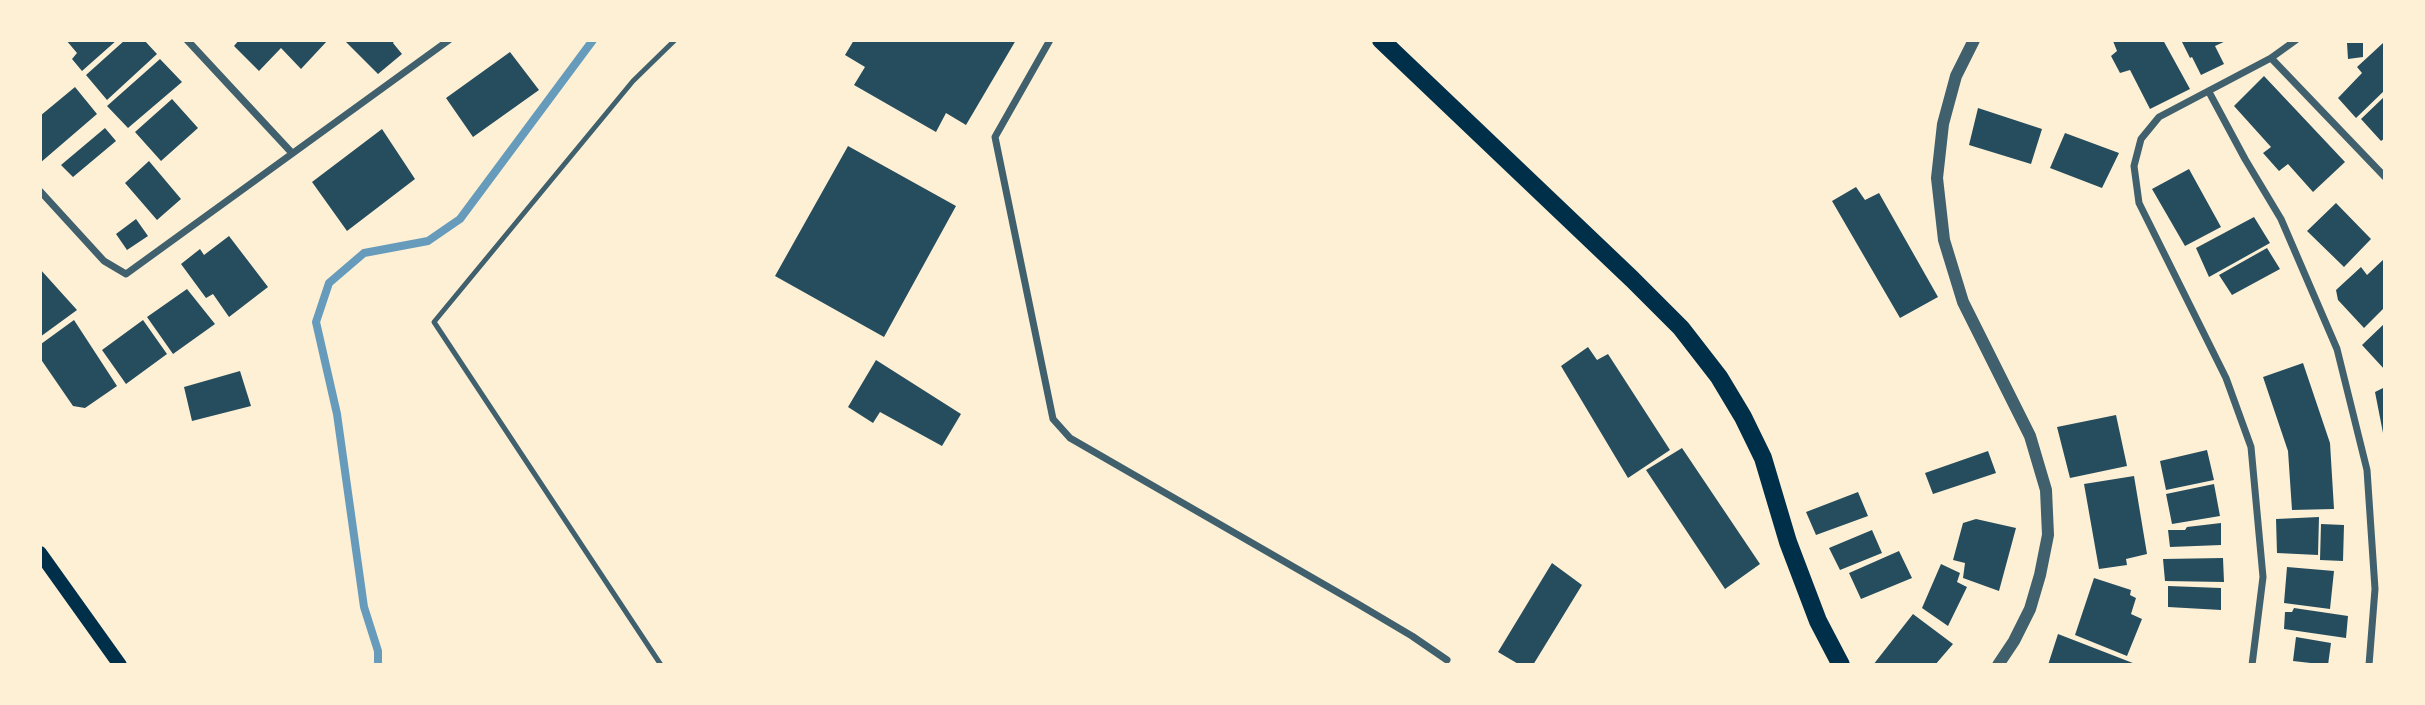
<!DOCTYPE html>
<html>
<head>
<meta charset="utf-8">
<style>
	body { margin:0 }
	#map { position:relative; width:2425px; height:705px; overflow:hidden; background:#fdf0d5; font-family:"Noto Sans",sans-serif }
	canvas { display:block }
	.frame { position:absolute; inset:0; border:42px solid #fdf0d5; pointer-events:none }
</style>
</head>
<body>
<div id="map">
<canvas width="2425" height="705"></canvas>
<div class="frame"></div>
</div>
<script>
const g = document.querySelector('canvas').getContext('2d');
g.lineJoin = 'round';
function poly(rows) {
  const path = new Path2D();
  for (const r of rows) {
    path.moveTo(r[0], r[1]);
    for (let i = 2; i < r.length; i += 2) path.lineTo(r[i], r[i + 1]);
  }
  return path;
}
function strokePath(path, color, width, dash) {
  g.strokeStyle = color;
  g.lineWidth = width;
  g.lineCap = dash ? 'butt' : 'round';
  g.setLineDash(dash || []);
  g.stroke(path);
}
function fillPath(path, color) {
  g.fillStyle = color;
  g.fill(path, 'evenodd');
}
const stream = poly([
	[378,665,378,651,364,607,337,414,316,322,329,283,364,253,428,241,460,219,593,40]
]);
const building = poly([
	[66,40,117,40,82,71,72,59,77,53],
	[125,40,144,40,157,54,107,100,86,75],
	[239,40,328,40,301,69,281,48,259,71,234,46],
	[344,40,395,40,393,43,402,54,378,74],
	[854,40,1016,40,966,125,946,113,936,132,854,85,865,67,845,55],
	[2163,40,2190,89,2150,109,2130,70,2120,73,2111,56,2117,51,2113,41],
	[2181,40,2228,40,2215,46,2224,64,2201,75,2192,57,2190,58],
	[2347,43,2363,43,2363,57,2348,59],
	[2383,43,2385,90,2356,118,2338,98,2362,73,2357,67],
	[510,52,539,90,473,137,446,98],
	[160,59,182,82,128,128,107,106],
	[2264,76,2345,162,2313,192,2288,164,2279,171,2263,153,2271,147,2234,106],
	[75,87,97,114,40,163,40,116],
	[2385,96,2385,138,2381,141,2361,119],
	[172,99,198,128,161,161,135,132],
	[1978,108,2042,129,2031,164,1969,145],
	[105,128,116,141,73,177,61,165],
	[382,129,415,179,347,231,312,182],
	[2065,133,2119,153,2102,188,2050,168],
	[848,146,956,206,884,337,775,276],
	[149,161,181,199,157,220,125,183],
	[2189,169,2221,227,2185,246,2152,189],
	[1856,187,1865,200,1879,193,1938,297,1900,318,1832,201],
	[2336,203,2371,239,2344,267,2307,231],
	[2254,217,2270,243,2209,277,2196,248],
	[136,219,148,236,127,250,116,234],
	[229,236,268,287,229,317,213,294,206,298,181,264,200,249,204,255],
	[2267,248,2280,269,2232,295,2219,275],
	[2385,258,2385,307,2364,328,2338,300,2336,290,2361,267,2367,275],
	[40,269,77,310,40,337],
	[187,289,215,324,173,354,147,317],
	[74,320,117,386,85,408,73,406,40,358,41,344],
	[143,320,167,354,126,384,102,350],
	[2385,323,2385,370,2362,345],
	[1588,347,1597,360,1608,354,1670,450,1628,478,1561,366],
	[876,360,961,414,942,446,880,412,873,423,848,407],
	[2303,363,2330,443,2334,509,2292,510,2288,451,2263,377],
	[240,371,251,406,192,421,184,387],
	[2385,387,2385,433,2383,433,2375,392],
	[2116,415,2127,466,2070,478,2057,427],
	[1682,448,1760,564,1725,589,1646,470],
	[2207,450,2214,480,2166,490,2160,461],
	[1988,451,1996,473,1933,494,1925,473],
	[2134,476,2147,554,2126,559,2127,565,2099,569,2084,484],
	[2214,484,2220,516,2172,524,2166,494],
	[1858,492,1868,516,1816,535,1806,512],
	[2319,517,2318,555,2277,553,2276,519],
	[1976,519,2016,528,1999,591,1963,578,1965,563,1953,560,1963,523],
	[2221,523,2221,545,2170,547,2168,530,2185,530,2187,527],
	[2321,524,2344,525,2343,561,2320,560],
	[1872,530,1882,553,1840,570,1829,548],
	[1899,551,1912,578,1861,599,1849,573],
	[2223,558,2224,582,2165,581,2163,559],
	[1552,563,1582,585,1533,665,1520,665,1498,652],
	[1941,564,1960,573,1957,582,1967,587,1948,626,1922,608],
	[2287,567,2334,571,2330,609,2284,603],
	[2094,578,2131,590,2130,595,2136,598,2131,614,2142,619,2127,656,2075,635],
	[2168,586,2221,588,2221,610,2168,607],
	[2294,608,2348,616,2346,638,2284,629,2285,612,2292,612],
	[1913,614,1953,644,1935,665,1873,665],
	[2058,634,2138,665,2048,665],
	[2296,637,2331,643,2328,665,2293,661]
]);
const service = poly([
	[661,665,434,322,633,81,675,40]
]);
const minor = poly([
	[187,40,292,153],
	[1050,40,995,137,1053,419,1070,438,1358,604,1412,636,1447,660],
	[2271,58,2385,177],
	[2209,92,2245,159,2281,219,2337,349,2367,470,2375,589,2369,665],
	[40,191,104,261,126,274,449,40],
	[2252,665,2263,577,2251,447,2226,378,2139,203,2134,166,2141,139,2159,117,2271,58,2296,40]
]);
const tertiary = poly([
	[1974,40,1956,76,1943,124,1937,178,1944,240,1963,302,2030,436,2046,490,2048,535,2040,575,2030,609,2014,641,1998,665]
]);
const secondary = poly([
	[40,553,120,665]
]);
const primary = poly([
	[1381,40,1632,279,1681,328,1719,377,1743,417,1763,458,1788,542,1818,621,1841,665]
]);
strokePath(stream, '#669bbc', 8);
fillPath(building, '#264d5e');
strokePath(service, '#3f606c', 5);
strokePath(minor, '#3f606c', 7);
strokePath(tertiary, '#3f606c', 12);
strokePath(secondary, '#003049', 14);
strokePath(primary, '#003049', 18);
</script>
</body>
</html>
